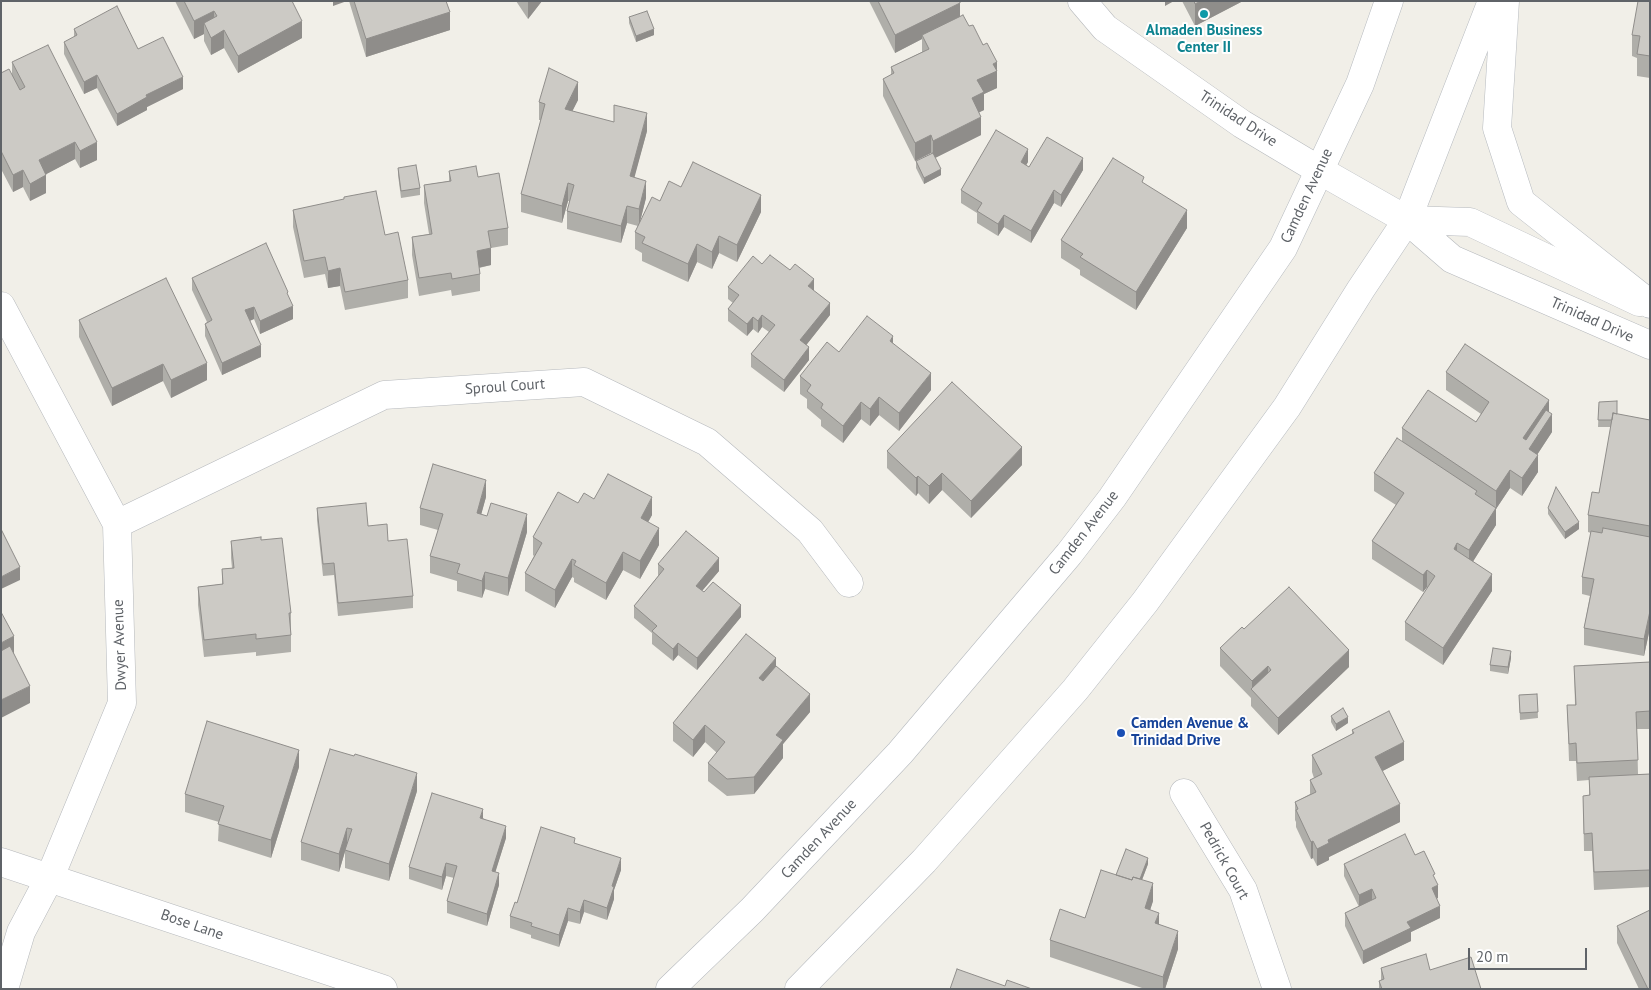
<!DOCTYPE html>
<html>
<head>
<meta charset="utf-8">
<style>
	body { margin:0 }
	#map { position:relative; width:1651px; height:990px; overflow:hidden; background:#f1efe8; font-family:"PT Sans",sans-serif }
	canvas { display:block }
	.frame { position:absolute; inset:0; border:2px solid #5f6368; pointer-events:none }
	.scale { position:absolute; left:1468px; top:948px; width:119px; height:22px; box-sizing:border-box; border:2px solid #5f6368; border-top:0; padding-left:6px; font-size:15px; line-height:18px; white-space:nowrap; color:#5f6368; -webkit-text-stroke:4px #fff; paint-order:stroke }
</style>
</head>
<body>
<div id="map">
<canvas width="1651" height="990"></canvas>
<div class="frame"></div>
<div class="scale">20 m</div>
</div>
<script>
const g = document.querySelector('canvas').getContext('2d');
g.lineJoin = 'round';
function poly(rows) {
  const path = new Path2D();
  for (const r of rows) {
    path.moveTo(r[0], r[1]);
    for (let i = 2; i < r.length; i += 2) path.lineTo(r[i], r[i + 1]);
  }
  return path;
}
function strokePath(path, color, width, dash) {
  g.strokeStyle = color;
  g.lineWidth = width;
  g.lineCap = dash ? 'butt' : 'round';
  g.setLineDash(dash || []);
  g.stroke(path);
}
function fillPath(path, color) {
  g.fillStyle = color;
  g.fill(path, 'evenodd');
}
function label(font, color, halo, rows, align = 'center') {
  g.font = font + ' "PT Sans",sans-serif';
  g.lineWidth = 4;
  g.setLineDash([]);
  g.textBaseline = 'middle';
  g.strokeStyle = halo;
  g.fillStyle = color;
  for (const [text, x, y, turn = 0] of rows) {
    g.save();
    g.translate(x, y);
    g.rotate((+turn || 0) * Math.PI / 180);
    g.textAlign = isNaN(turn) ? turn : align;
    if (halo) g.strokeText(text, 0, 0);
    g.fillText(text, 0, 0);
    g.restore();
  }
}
const minor = poly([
	[1082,1,1105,28,1242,124,1319,170],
	[1407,220,1452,259,1650,345],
	[1407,220,1470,222,1639,302],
	[1,306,117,524,122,703,50,877,21,932,4,989],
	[117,524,384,395,584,382,707,442,810,531,849,583],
	[1184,793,1243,890,1277,989],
	[1,862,383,989]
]);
const secondary = poly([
	[1505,1,1497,128,1521,202,1650,304],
	[1319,170,1407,220],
	[670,989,752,910,900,753,1069,554,1112,498,1283,248,1360,84,1389,1],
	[799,989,924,861,1075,690,1145,602,1287,407,1361,289,1407,220,1492,1]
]);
const wall = poly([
	[175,1,292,1,302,38,238,73,224,48,211,55,204,41,204,34,194,39],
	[349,1,446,1,450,30,366,57],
	[516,1,542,1,528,19],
	[869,1,960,1,960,16,997,62,997,88,984,94,984,110,979,112,981,135,935,158,941,175,924,184,916,168,916,161,931,154,931,153,915,161,883,96,883,79,891,75,891,67,922,52,922,39,895,53],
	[1182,1,1243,1,1195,26],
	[1650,1,1650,78,1637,76,1637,58,1632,56,1632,35],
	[629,17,654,35,636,42,629,23],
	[74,29,138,49,183,89,147,107,147,110,117,126,97,88,84,94,64,54,64,42,74,37],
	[12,62,97,160,80,168,75,159,46,174,46,193,30,201,23,187,13,192,1,169,1,73,12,75],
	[578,100,572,111,647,131,634,177,646,198,640,221,660,201,681,187,761,212,737,262,719,253,712,269,697,262,688,282,642,261,642,253,635,249,635,232,638,226,627,223,621,243,567,229,567,211,570,201,568,201,562,223,521,212,521,194,541,120,539,120,539,102],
	[1028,162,1026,165,1029,167,1083,170,1061,207,1054,203,1031,243,1004,227,998,236,977,223,977,213,961,203,961,190],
	[398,168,420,188,420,195,401,198,398,175],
	[449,171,478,177,508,228,508,245,491,248,491,265,479,268,480,274,480,291,452,296,451,290,419,296,412,255,412,237,429,234,424,203,424,185,449,181],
	[1144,184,1187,228,1136,310,1080,275,1080,270,1061,258,1061,240],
	[344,197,385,235,408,280,408,298,345,310,340,286,328,288,325,274,304,278,293,227,293,210,344,200],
	[762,264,814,291,830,315,806,345,809,360,784,392,751,367,751,354,769,332,762,327,758,333,753,329,747,336,728,321,728,309,733,303,728,299,728,287],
	[192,278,288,296,293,319,260,334,254,319,249,321,261,357,222,375,205,336,205,324,207,322,192,290],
	[79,320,207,380,171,398,163,381,112,406,79,337],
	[893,343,931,390,899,431,879,415,870,426,861,419,843,443,821,426,821,420,807,408,807,399,800,394,800,376,839,352],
	[1446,372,1549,412,1552,432,1537,455,1538,472,1522,496,1510,488,1496,509,1496,525,1473,561,1492,591,1443,665,1405,640,1405,622,1427,588,1427,587,1423,592,1372,559,1372,541,1396,505,1374,491,1374,473,1402,441,1402,428,1476,422,1481,414,1446,390],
	[1599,402,1617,414,1650,420,1650,628,1644,656,1584,645,1584,628,1590,596,1582,594,1582,577,1591,533,1588,532,1588,515,1599,493,1611,427,1598,427],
	[887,451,1022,465,971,518,942,490,929,504,918,493,916,496,887,468],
	[486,497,481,514,527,532,508,596,485,589,482,598,457,591,457,581,430,573,430,556,438,530,420,525,420,508],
	[594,499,652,515,648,522,659,545,640,579,623,570,606,600,574,582,574,578,572,577,555,608,525,591,525,573,534,556,533,555,533,537,578,503],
	[317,508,368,526,388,541,413,596,413,608,338,616,334,575,323,576,317,520],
	[1548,508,1579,529,1565,539,1548,514],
	[261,540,291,613,291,652,256,656,256,652,204,657,198,605,198,587,222,584,222,569,232,568,231,558,231,541],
	[658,564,719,571,702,591,741,617,697,670,678,655,673,661,652,644,652,633,634,618,634,606,658,576],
	[1244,629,1349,667,1278,735,1251,706,1251,698,1220,666,1220,648],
	[1511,658,1508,674,1490,671,1490,665],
	[1650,662,1650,729,1637,729,1638,774,1650,774,1650,887,1594,890,1592,851,1584,851,1583,796,1589,795,1589,780,1577,781,1576,761,1569,761,1567,705,1575,705,1574,666],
	[776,666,810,712,783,744,783,758,754,794,727,796,708,781,708,763,717,753,705,742,693,757,673,741,673,723],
	[1537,694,1538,718,1520,720,1519,695],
	[1331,716,1348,723,1336,731,1331,722],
	[1352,730,1404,760,1382,771,1400,822,1329,857,1329,860,1317,866,1313,858,1311,859,1296,827,1296,822,1295,820,1295,802,1310,794,1310,780,1314,778,1312,772,1312,755,1352,734],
	[299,767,271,858,218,841,219,822,185,812,185,794],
	[417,791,389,881,345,868,345,851,339,872,301,860,301,842],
	[483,818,506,838,495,872,499,885,487,926,447,913,447,901,454,878,446,876,442,890,409,879,409,867],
	[575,843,621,870,614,890,614,899,607,920,584,912,580,924,568,921,559,947,531,938,531,935,510,928,510,916,517,903],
	[1415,855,1435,881,1438,898,1436,898,1440,918,1411,932,1411,941,1363,964,1345,926,1345,913,1359,907,1344,876,1344,864],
	[1148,864,1142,880,1153,901,1150,910,1159,925,1178,949,1165,989,1145,989,1050,957,1050,940,1085,918,1116,875],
	[1617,926,1650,989,1639,989,1617,943],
	[1381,968,1430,970,1481,989,1379,989,1379,981,1381,981]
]);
const shadedWall = poly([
	[333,1,347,1,333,6],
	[529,1,542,1,528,19,528,2],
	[1165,1,1174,1,1165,6],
	[1201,1,1243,1,1195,26,1195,4],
	[960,3,960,20,922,35,922,39,895,53,895,35],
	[214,11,214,29,204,23,204,34,194,39,194,21],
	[450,12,450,30,366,57,366,39],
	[302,21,302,38,238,73,238,56],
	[654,29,654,35,636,42,636,36],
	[224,30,224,48,211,55,211,38],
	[997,62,997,88,984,94,984,110,972,116,972,98,977,80,993,64],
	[97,75,97,88,84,94,84,82],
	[183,77,183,89,147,107,147,110,117,126,117,114,146,95],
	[578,82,578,100,565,126,565,109],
	[647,113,647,131,630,194,630,176],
	[981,117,981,135,933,159,933,141],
	[931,135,931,153,915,161,915,143],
	[75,142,75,159,39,178,39,160],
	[97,142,97,160,80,168,80,151],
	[1028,149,1028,162,1021,174,1021,162],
	[1083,158,1083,170,1061,207,1061,195],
	[941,169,941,175,924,184,924,178],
	[23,170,23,187,13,192,13,175],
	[46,175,46,193,30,201,30,184],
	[646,181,646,198,639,226,639,209],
	[568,183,568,201,562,223,562,206],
	[1054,190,1054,203,1031,243,1031,231],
	[761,195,761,212,737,262,737,245],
	[627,206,627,223,621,243,621,226],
	[1187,210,1187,228,1136,310,1136,292],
	[1004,215,1004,227,998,236,998,224],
	[719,236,719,253,712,269,712,252],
	[697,244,697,262,688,282,688,264],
	[491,248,491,265,477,268,477,251],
	[340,268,340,286,328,288,328,271],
	[814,279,814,291,808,286],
	[830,303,830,315,800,353,800,340],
	[293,306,293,319,260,334,260,321],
	[254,307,254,319,245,323,245,310],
	[762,315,762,327,758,333,758,321],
	[753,317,753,329,747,336,747,324],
	[893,336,893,354,890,341],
	[261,345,261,357,222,375,222,363],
	[809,347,809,360,784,392,784,380],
	[207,363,207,380,171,398,171,380],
	[163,364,163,381,112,406,112,388],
	[931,373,931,390,899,431,899,413],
	[879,397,879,415,870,426,870,409],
	[1549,400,1549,418,1523,455,1523,438],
	[861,402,861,419,843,443,843,426],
	[1552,414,1552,432,1529,467,1529,449],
	[1022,447,1022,465,971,518,971,501],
	[1538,455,1538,472,1522,496,1522,478],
	[1510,470,1510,488,1496,509,1496,491],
	[942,473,942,490,929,504,929,486],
	[918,476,918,493,916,496,916,478],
	[486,480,486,497,477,530,477,513],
	[652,497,652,515,641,535,641,518],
	[1496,508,1496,525,1469,568,1469,550],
	[527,514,527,532,508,596,508,578],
	[1579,522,1579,529,1565,539,1565,532],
	[659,528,659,545,640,579,640,561],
	[1457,543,1457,560,1454,549],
	[623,552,623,570,606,600,606,583],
	[719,558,719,571,696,598,696,586],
	[572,559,572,577,555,608,555,590],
	[20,567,20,580,1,589,1,577],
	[1427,570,1427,587,1423,592,1423,575],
	[485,572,485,589,482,598,482,581],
	[1492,574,1492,591,1443,665,1443,648],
	[741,605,741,617,697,670,697,658],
	[1650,611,1650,628,1644,656,1644,639],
	[14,636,14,654,1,660,1,643],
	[678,643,678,655,673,661,673,649],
	[1349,650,1349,667,1278,735,1278,718],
	[1511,651,1511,658,1508,674,1508,667],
	[776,658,776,675,759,695,759,678],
	[1268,666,1268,684,1252,689,1252,681],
	[30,686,30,703,1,718,1,700],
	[810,694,810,712,783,744,783,758,754,794,754,777,776,735],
	[1348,717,1348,723,1336,731,1336,724],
	[705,725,705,742,693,757,693,740],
	[1404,742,1404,760,1375,775,1375,757],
	[299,750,299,767,271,858,271,840],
	[417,773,417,791,389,881,389,864],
	[1400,804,1400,822,1329,857,1329,860,1317,866,1317,849,1328,840],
	[483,809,483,821,480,818],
	[506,826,506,838,492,883,492,871],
	[347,828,347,845,339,872,339,854],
	[1313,841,1313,858,1311,859,1311,842],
	[621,858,621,870,614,890,614,899,607,920,607,908,612,886],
	[1148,858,1148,864,1137,893,1137,887],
	[446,863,446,876,442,890,442,877],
	[499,873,499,885,487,926,487,914],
	[1153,883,1153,901,1145,926,1145,908],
	[1438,885,1438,898,1432,901,1432,888],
	[1372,889,1372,901,1359,907,1359,895],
	[584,900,584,912,580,924,580,912],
	[1440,906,1440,918,1411,932,1411,941,1363,964,1363,951,1407,922],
	[568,908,568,921,559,947,559,935],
	[1159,913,1159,930,1155,923],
	[1178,931,1178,949,1165,989,1163,989,1163,977]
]);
const building = poly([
	[184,1,292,1,302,21,238,56,224,30,211,38,204,23,217,16,214,11,194,21,184,1],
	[354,1,446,1,450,12,366,39,354,1],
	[878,1,960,1,960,3,895,35,878,1],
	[1194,1,1201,1,1195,4,1194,1],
	[1638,1,1650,1,1650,56,1637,54,1640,36,1632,35,1638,1],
	[117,6,138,49,163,37,183,77,146,95,147,97,117,114,97,75,84,82,64,42,77,35,74,29,117,6],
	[647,11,654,29,636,36,629,17,647,11],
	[963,15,969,26,973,25,983,45,987,43,997,62,993,64,997,71,977,80,984,92,972,98,981,117,933,141,931,135,915,143,883,79,894,73,891,67,929,49,922,35,963,15],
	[48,45,97,142,80,151,75,142,39,160,46,175,30,184,23,170,13,175,1,151,1,73,9,69,20,90,25,87,12,62,48,45],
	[549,68,578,82,565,109,614,122,614,105,647,113,630,176,646,181,639,209,627,206,621,226,567,211,574,185,568,183,562,206,521,194,545,104,539,102,549,68],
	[996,130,1028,149,1021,162,1029,167,1047,137,1083,158,1061,195,1054,190,1031,231,1004,215,998,224,977,211,982,203,961,190,996,130],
	[933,153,941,169,924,178,916,161,933,153],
	[1113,158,1144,177,1142,182,1187,210,1136,292,1080,257,1083,254,1061,240,1113,158],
	[693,162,761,195,737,245,719,236,712,252,697,244,688,264,642,243,645,237,635,232,652,197,660,201,669,181,681,187,693,162],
	[416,165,420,188,401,191,398,168,416,165],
	[476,166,478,177,499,173,508,228,488,231,491,248,477,251,480,274,452,279,451,273,419,278,412,237,432,234,424,185,451,181,449,171,476,166],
	[376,191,385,235,398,232,408,280,345,292,340,268,328,271,325,257,304,261,293,210,344,199,344,197,376,191],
	[266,243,288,292,287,293,293,306,260,321,254,307,245,310,261,345,222,363,205,324,212,320,192,278,266,243],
	[770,255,790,270,795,264,814,279,808,286,830,303,800,340,809,347,784,380,751,354,775,325,762,315,758,321,753,317,747,324,728,309,739,295,728,287,753,256,762,264,770,255],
	[166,278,207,363,171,380,163,364,112,388,79,320,166,278],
	[867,316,893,336,890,341,931,373,899,413,879,397,870,409,861,402,843,426,821,408,823,404,807,391,811,385,800,376,827,342,839,352,867,316],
	[1465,344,1549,400,1523,438,1526,440,1546,410,1552,414,1529,449,1538,455,1522,478,1510,470,1496,491,1402,428,1428,390,1476,422,1489,402,1446,372,1465,344],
	[952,382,1022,447,971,501,942,473,929,486,918,476,916,478,887,451,952,382],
	[1617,401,1617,414,1613,413,1612,420,1598,420,1599,402,1617,401],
	[1613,413,1650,420,1650,526,1588,515,1592,492,1599,493,1613,413],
	[1397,438,1477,491,1475,494,1496,508,1469,550,1457,543,1454,549,1492,574,1443,648,1405,622,1435,576,1427,570,1423,575,1372,541,1404,493,1374,473,1397,438],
	[433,464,486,480,477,513,487,516,491,503,527,514,508,578,485,572,482,581,457,573,460,564,430,556,443,514,420,508,433,464],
	[608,474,652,497,641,518,659,528,640,561,623,552,606,583,574,565,576,561,572,559,555,590,525,573,542,543,533,537,558,492,578,503,584,493,594,499,608,474],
	[1556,487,1579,522,1565,532,1548,508,1556,487],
	[366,503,368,526,387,524,388,541,407,539,413,596,338,603,334,563,323,564,317,508,366,503],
	[1603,528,1650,537,1650,611,1644,639,1584,628,1594,579,1582,577,1591,531,1602,533,1603,528],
	[1,529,20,567,1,577,1,529],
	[686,531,719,558,696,586,704,592,713,582,741,605,697,658,678,643,673,649,652,631,657,626,634,606,664,569,658,564,686,531],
	[261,537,261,540,282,538,291,613,289,613,291,635,256,639,256,634,204,640,198,587,223,584,222,569,234,568,231,541,261,537],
	[1289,587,1349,650,1278,718,1251,689,1271,670,1268,666,1252,681,1220,648,1242,627,1244,629,1289,587],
	[1,612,14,636,1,643,1,612],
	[746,634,776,658,759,678,763,681,776,666,810,694,776,735,783,740,754,777,727,779,708,763,725,742,705,725,693,740,673,723,746,634],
	[10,646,30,686,1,700,1,651,10,646],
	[1493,648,1511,651,1508,667,1490,665,1493,648],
	[1650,662,1650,711,1636,712,1638,760,1577,763,1576,743,1569,744,1567,705,1576,705,1574,666,1650,662],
	[1537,694,1538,712,1520,713,1519,695,1537,694],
	[1343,708,1348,717,1336,724,1331,716,1343,708],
	[1389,711,1404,742,1375,757,1400,804,1328,840,1329,843,1317,849,1313,841,1311,842,1296,810,1298,809,1295,802,1316,792,1310,780,1322,774,1312,755,1354,733,1352,730,1389,711],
	[207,721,299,750,271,840,218,824,224,806,185,794,207,721],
	[330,749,354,756,355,754,417,773,389,864,345,850,352,829,347,828,339,854,301,842,330,749],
	[1650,774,1650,870,1594,872,1592,833,1584,834,1583,796,1590,795,1589,777,1650,774],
	[432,793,483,809,480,818,506,826,492,871,499,873,487,914,447,901,457,866,446,863,442,877,409,867,432,793],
	[541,827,575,838,574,843,621,858,612,886,614,887,607,908,584,900,580,912,568,908,559,935,531,926,532,923,510,916,515,902,517,903,541,827],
	[1405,834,1415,855,1424,851,1435,874,1433,875,1438,885,1432,888,1440,906,1407,922,1411,928,1363,951,1345,913,1376,898,1372,889,1359,895,1344,864,1405,834],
	[1126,849,1148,858,1140,879,1133,877,1132,880,1116,875,1126,849],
	[1101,870,1132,880,1133,877,1153,883,1145,908,1159,913,1155,923,1178,931,1163,977,1050,940,1060,909,1085,918,1101,870],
	[1650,910,1650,989,1648,989,1617,926,1650,910],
	[1426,954,1430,970,1471,957,1481,989,1382,989,1379,981,1384,979,1381,968,1426,954],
	[957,969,1005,986,1007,980,1032,989,950,989,957,969]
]);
const markers = [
	[1204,14,5,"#0f9aa8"],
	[1121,733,5,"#1a4fb4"]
];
const cultureNames = [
	["Almaden Business",1204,31],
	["Center II",1204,48]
];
const streetNames = [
	["Trinidad Drive",1238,119,33],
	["Camden Avenue",1307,196,-65],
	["Trinidad Drive",1592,320,24],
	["Sproul Court",505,387,-4],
	["Camden Avenue",1084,533,-52],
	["Dwyer Avenue",120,645,-92],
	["Camden Avenue",819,839,-47],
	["Pedrick Court",1224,861,61],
	["Bose Lane",192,925,19]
];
const transitNames = [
	["Camden Avenue &",1131,724],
	["Trinidad Drive",1131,741]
];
strokePath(minor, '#b5b8bc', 29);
strokePath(secondary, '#b6babf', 29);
strokePath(minor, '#fff', 28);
strokePath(secondary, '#fff', 28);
fillPath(wall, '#afaea9');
fillPath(shadedWall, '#8f8d8a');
fillPath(building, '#cccac5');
strokePath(building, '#8f8d8a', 1);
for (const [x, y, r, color] of markers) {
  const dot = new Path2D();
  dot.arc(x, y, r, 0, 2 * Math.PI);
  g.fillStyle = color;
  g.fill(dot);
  strokePath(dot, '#fff', 2);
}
label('bold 15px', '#0d838f', '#fff', cultureNames);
label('15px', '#5f6368', '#fff', streetNames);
label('bold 15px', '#164399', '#fff', transitNames, 'left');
</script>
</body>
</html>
